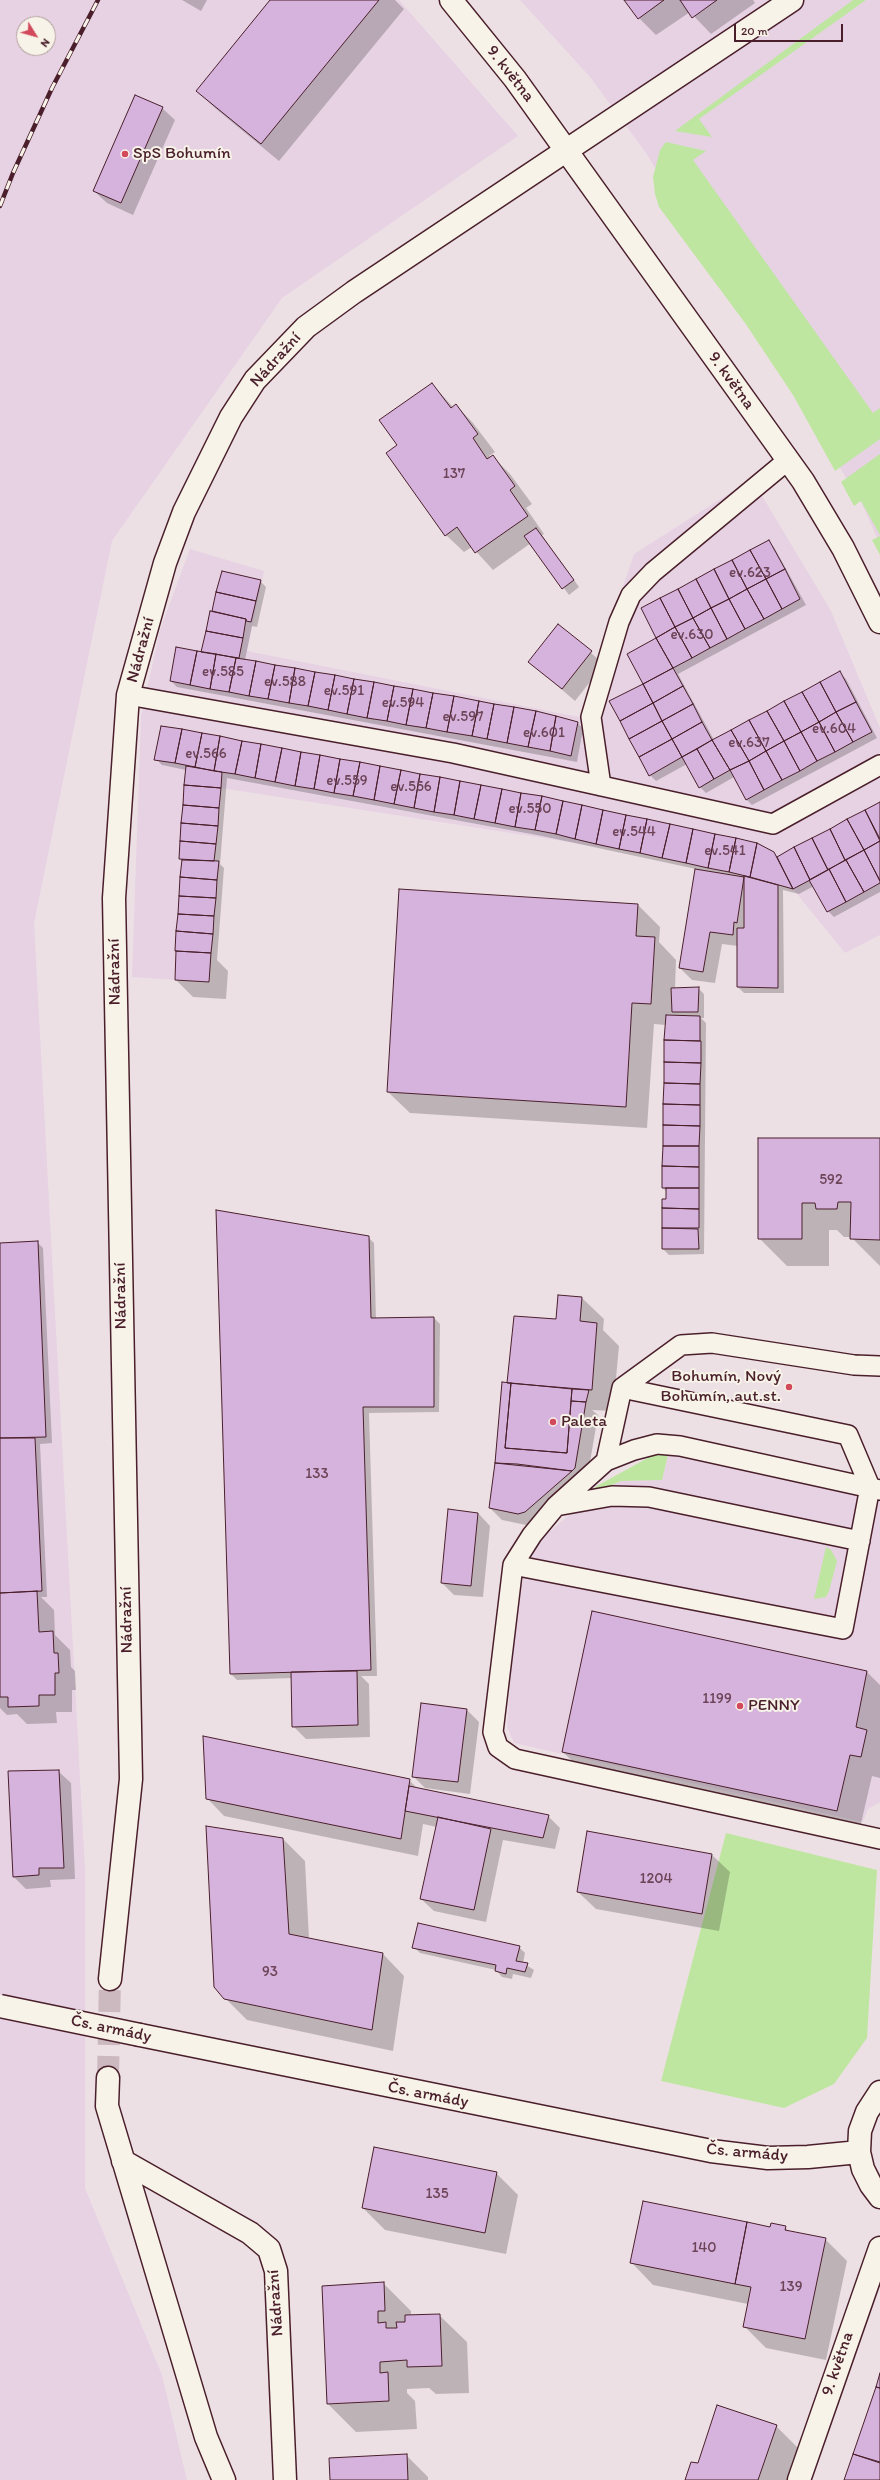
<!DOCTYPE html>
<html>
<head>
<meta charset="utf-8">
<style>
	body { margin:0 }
	#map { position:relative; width:880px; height:2480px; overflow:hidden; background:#ede0e5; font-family:Itim,sans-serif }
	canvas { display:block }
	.north { position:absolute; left:16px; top:16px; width:40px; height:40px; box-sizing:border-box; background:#f7f3e8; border:1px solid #b29e9c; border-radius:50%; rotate:127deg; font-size:11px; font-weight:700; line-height:16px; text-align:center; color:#4a1f2b }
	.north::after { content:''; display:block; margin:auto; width:14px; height:18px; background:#d1495b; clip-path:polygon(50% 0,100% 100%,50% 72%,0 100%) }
	.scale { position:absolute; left:734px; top:24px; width:109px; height:18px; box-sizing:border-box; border:2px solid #4a1f2b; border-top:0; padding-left:5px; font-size:12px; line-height:14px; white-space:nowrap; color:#4a1f2b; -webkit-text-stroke:3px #f7f3e8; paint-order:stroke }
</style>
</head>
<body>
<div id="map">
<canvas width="880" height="2480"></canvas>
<div class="north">N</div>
<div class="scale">20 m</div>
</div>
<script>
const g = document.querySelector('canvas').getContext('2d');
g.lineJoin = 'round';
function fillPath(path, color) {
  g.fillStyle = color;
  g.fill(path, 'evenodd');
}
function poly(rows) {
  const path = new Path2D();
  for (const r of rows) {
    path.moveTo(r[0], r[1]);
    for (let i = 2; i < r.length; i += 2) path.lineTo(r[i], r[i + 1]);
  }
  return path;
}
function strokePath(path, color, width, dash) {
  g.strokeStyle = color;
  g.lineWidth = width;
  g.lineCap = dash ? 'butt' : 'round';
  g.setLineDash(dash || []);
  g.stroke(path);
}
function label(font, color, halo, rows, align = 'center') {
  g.font = font + ' Itim,sans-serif';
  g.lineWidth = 4;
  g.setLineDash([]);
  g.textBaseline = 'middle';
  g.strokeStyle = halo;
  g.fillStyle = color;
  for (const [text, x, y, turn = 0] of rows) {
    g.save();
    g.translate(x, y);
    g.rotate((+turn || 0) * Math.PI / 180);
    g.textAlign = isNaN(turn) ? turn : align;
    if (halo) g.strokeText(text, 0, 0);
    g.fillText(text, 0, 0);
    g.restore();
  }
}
const built = poly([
	[0,0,399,0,518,136,282,298,112,541,34,923,85,1870,85,2188,162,2375,187,2480,0,2480],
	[24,24,48,24,48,48,24,48],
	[520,0,880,0,880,544,861,502,646,153,590,77],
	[752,479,831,611,880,728,880,935,845,953,793,889,750,877,640,853,221,788,214,861,219,861,209,982,132,977,141,717,160,630,190,549,264,571,247,651,579,717,634,554],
	[668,1455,880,1501,880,1802,868,1809,863,1822,514,1743,507,1727,514,1625,521,1586,537,1542,598,1491,621,1481,662,1480]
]);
const green = poly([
	[853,0,866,0,699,119,712,137,675,131],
	[666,142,706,151,693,160,873,413,880,408,880,439,835,471,793,395,745,323,659,207,655,194,653,177,660,150],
	[880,454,880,535,861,501,854,506,841,482],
	[880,536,880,555,872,540],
	[653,1455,668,1455,662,1480,621,1481,598,1491,595,1487],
	[826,1547,831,1550,837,1561,829,1591,826,1597,814,1599],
	[726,1833,877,1870,867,2038,834,2084,784,2108,661,2081]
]);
const shadow = poly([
	[182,0,207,0,201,11],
	[272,0,395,0,404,9,279,161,215,108,197,91],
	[626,0,753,0,755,3,711,34,690,12,656,35,639,18],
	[162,108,175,120,133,215,107,203,94,191],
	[432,384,453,407,456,405,473,423,495,452,489,456,491,458,493,457,510,474,532,504,526,508,544,534,542,535,579,587,569,595,531,543,493,570,472,547,464,552,446,535,398,446],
	[768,541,774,547,806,605,678,674,714,740,840,673,846,679,877,738,752,805,746,799,734,777,706,793,700,787,687,764,656,781,650,775,644,685,658,638],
	[222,572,260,581,266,587,257,627,252,626,245,660,577,722,583,729,577,762,177,687,171,681,202,653],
	[558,625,604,664,575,701,530,662],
	[156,759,774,853,778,857,880,803,880,892,834,917,828,911,814,886,799,894,783,890,784,993,744,993,738,987,738,946,722,944,715,983,692,980,680,968,696,869,542,836,227,778,220,864,224,868,217,960,228,971,226,999,193,997,176,980,183,862,180,859,186,770,162,765],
	[638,905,660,927,659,942,676,960,675,989,698,988,704,994,704,1018,701,1018,706,1023,704,1254,669,1255,663,1249,663,1200,667,1200,667,1192,663,1188,666,1025,654,1024,647,1128,410,1113,388,1092],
	[880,1139,880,1266,851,1237,844,1237,837,1230,829,1230,829,1266,787,1266,759,1238],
	[368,1237,374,1243,376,1319,434,1318,440,1324,439,1412,369,1413,377,1676,361,1676,369,1684,370,1737,306,1739,293,1726,292,1678,237,1680,231,1674],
	[37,1242,43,1248,52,1443,40,1444,47,1597,41,1597,54,1610,55,1635,70,1650,71,1667,75,1671,76,1690,72,1690,72,1712,56,1712,57,1723,27,1724,17,1714,7,1715,0,1708,0,1244],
	[559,1296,582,1298,604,1319,603,1330,619,1346,613,1411,592,1410,598,1415,587,1480,531,1526,502,1520,490,1508,503,1383,508,1384,557,1320],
	[478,1513,490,1526,483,1597,454,1595,442,1583],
	[867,1672,880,1685,880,1778,872,1776,859,1832,585,1774,563,1752],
	[467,1710,479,1722,470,1794,425,1788,413,1776],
	[58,1771,71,1783,75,1879,50,1880,51,1887,26,1889,14,1877],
	[409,1780,417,1788,548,1816,560,1828,555,1849,503,1840,486,1922,434,1911,421,1899,437,1827,423,1824,418,1856,224,1816,207,1798],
	[588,1832,712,1855,730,1872,719,1931,596,1909,578,1892],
	[283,1839,305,1861,309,1939,383,1954,404,1976,393,2051,247,2020,225,1998],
	[414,1947,519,1947,525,1953,523,1963,534,1970,531,1978,513,1974,512,1979,502,1977,496,1970,420,1953],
	[496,2173,518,2195,506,2254,385,2230,363,2208],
	[785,2227,789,2232,825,2239,847,2261,826,2360,766,2348,744,2326,748,2304,653,2285,632,2263,771,2228],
	[383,2283,411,2311,411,2316,439,2315,467,2342,469,2393,436,2394,429,2388,407,2389,407,2393,415,2401,417,2429,356,2432,328,2404,323,2287],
	[880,2376,880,2480,845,2480],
	[776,2426,798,2448,787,2480,687,2480,699,2464],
	[406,2455,428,2477,428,2480,331,2480]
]);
const building = poly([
	[270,0,379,0,261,144,196,91,270,0],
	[624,0,664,0,638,19,624,0],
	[680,0,717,0,692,18,680,0],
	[135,95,163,107,121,203,93,191,135,95],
	[432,383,451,408,456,404,478,434,473,438,487,459,493,455,515,486,510,490,528,516,475,553,457,527,445,536,386,453,397,445,379,420,432,383],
	[536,528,574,580,562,589,524,536,536,528],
	[769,540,785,569,766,579,750,550,769,540],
	[750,550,766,579,747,589,732,560,750,550],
	[732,560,747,589,729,599,714,569,732,560],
	[714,569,729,599,711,608,696,579,714,569],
	[785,569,800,599,782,609,766,579,785,569],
	[222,571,261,580,256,601,216,592,222,571],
	[696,579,711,608,693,618,678,589,696,579],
	[766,579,782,609,764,619,747,589,766,579],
	[678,589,693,618,675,627,660,598,678,589],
	[747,589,764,619,745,629,729,599,747,589],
	[216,592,256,601,251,622,246,621,246,619,212,611,216,592],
	[660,598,675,627,656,638,641,608,660,598],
	[729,599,745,629,727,639,711,608,729,599],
	[711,608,727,639,710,648,693,618,711,608],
	[210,611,246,619,243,638,206,631,210,611],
	[693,618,710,648,692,658,675,627,693,618],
	[558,624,592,651,562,689,528,662,558,624],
	[675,627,692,658,673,668,656,638,675,627],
	[206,631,243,638,239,658,201,652,206,631],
	[656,638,673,668,643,684,627,654,656,638],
	[176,647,197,651,190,685,170,681,176,647],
	[197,651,216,654,210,689,190,685,197,651],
	[216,654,236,658,229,692,210,689,216,654],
	[236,658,256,661,249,696,229,692,236,658],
	[256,661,275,665,268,699,249,696,256,661],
	[275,665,295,668,289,703,268,699,275,665],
	[295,668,315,672,308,706,289,703,295,668],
	[673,668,683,686,653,703,643,684,673,668],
	[840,671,856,702,836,712,820,682,840,671],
	[315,672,335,675,328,710,308,706,315,672],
	[335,675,354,679,347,714,328,710,335,675],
	[354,679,374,682,367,718,347,714,354,679],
	[374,682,394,686,387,721,367,718,374,682],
	[820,682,836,712,819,722,802,692,820,682],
	[643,684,653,703,620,721,609,701,643,684],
	[394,686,413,689,406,725,387,721,394,686],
	[683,686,693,704,662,721,653,703,683,686],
	[413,689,433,693,426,728,406,725,413,689],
	[802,692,819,722,801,732,784,701,802,692],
	[433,693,454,696,447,732,426,728,433,693],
	[454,696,479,701,472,736,447,732,454,696],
	[479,701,494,704,487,739,472,736,479,701],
	[784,701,801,732,784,741,767,711,784,701],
	[856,702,872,732,853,742,836,712,856,702],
	[653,703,662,721,629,739,620,721,653,703],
	[494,704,514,707,507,743,487,739,494,704],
	[693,704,702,722,672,739,662,721,693,704],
	[514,707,536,711,528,747,507,743,514,707],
	[536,711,556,716,550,751,528,747,536,711],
	[767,711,784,741,766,751,749,720,767,711],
	[836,712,853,742,835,752,819,722,836,712],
	[556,716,578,722,571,756,550,751,556,716],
	[749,720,766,751,749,761,731,730,749,720],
	[662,721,672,739,639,757,629,739,662,721],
	[702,722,712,740,682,757,672,739,702,722],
	[819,722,835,752,817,761,801,732,819,722],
	[161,726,182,729,175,763,154,760,161,726],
	[182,729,202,733,195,767,175,763,182,729],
	[731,730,749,761,730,770,712,740,731,730],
	[801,732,817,761,800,771,784,741,801,732],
	[202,733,220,736,214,771,195,767,202,733],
	[220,736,242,741,235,774,214,771,220,736],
	[672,739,682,757,649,776,639,757,672,739],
	[712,740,730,770,714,779,697,749,712,740],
	[242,741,261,744,255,778,235,774,242,741],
	[784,741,800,771,782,780,766,751,784,741],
	[261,744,282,748,275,782,255,778,261,744],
	[282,748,301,752,295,786,275,782,282,748],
	[697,749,714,779,699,788,682,757,697,749],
	[766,751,782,780,764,790,749,761,766,751],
	[301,752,320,755,314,789,295,786,301,752],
	[320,755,340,759,334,793,314,789,320,755],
	[340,759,360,762,353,796,334,793,340,759],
	[749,761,764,790,746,800,730,770,749,761],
	[360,762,380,766,374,800,353,796,360,762],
	[186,766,222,772,221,788,184,785,186,766],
	[380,766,401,770,394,804,374,800,380,766],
	[401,770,420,774,414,808,394,804,401,770],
	[420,774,440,777,434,812,414,808,420,774],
	[440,777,460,781,454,815,434,812,440,777],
	[460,781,481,785,474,819,454,815,460,781],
	[184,785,221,788,219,808,183,805,184,785],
	[481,785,502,789,495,823,474,819,481,785],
	[502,789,521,793,515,827,495,823,502,789],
	[521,793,542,796,535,830,515,827,521,793],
	[542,796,563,801,556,834,535,830,542,796],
	[563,801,582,805,575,839,556,834,563,801],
	[880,802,880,839,865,810,880,802],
	[183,805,219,808,218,826,181,823,183,805],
	[582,805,603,810,596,844,575,839,582,805],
	[603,810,626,815,619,849,596,844,603,810],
	[865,810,880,841,864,850,847,819,865,810],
	[626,815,647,819,640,853,619,849,626,815],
	[647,819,670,824,662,858,640,853,647,819],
	[847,819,864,850,845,860,830,829,847,819],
	[181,823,218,826,216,844,180,841,181,823],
	[670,824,693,829,686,863,662,858,670,824],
	[693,829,715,834,708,868,686,863,693,829],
	[830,829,845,860,828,870,812,838,830,829],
	[715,834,736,838,729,872,708,868,715,834],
	[736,838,757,843,750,877,729,872,736,838],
	[812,838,828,870,810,880,794,847,812,838],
	[180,841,216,844,214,861,179,859,180,841],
	[880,841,880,881,864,850,880,841],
	[757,843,774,852,793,889,750,877,757,843],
	[794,847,810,880,793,889,777,857,794,847],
	[864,850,880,881,880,883,864,892,846,860,864,850],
	[182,860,219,861,217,880,180,877,182,860],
	[846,860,864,892,846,902,829,869,846,860],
	[695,869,744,877,737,923,734,922,733,935,710,932,703,972,679,968,695,869],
	[829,869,846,902,827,912,809,880,829,869],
	[744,876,778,885,778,988,737,987,737,928,744,928,744,876],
	[180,877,217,880,216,898,179,896,180,877],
	[399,889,638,904,636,936,655,937,651,1004,632,1003,626,1107,387,1092,399,889],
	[179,896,216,898,214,916,178,914,179,896],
	[178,914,214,916,213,934,176,931,178,914],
	[176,931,213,934,211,953,175,951,176,931],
	[176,951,211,953,209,982,175,980,176,951],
	[699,987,698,1012,672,1012,671,988,699,987],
	[666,1015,700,1016,700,1041,664,1040,666,1015],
	[664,1040,701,1041,701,1063,664,1062,664,1040],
	[664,1062,701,1063,700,1084,664,1083,664,1062],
	[664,1083,700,1084,700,1105,663,1104,664,1083],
	[663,1104,700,1105,700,1126,663,1125,663,1104],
	[663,1125,700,1126,699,1146,663,1146,663,1125],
	[758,1138,880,1138,880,1240,850,1239,851,1202,838,1202,837,1209,816,1209,815,1203,802,1203,802,1239,758,1239,758,1138],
	[663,1146,699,1146,699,1167,662,1166,663,1146],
	[662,1166,699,1167,699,1188,662,1188,662,1166],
	[666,1188,699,1188,699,1209,662,1208,662,1199,666,1199,666,1188],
	[662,1208,699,1209,699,1228,662,1228,662,1208],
	[216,1210,369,1236,371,1318,434,1317,434,1407,363,1407,371,1670,230,1674,216,1210],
	[662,1228,698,1229,699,1249,662,1249,662,1228],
	[38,1241,46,1437,0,1438,0,1243,38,1241],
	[558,1295,582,1297,580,1321,597,1323,592,1390,507,1383,514,1316,556,1319,558,1295],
	[502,1382,511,1383,505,1448,567,1453,571,1401,586,1402,575,1468,572,1471,495,1463,502,1382],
	[511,1383,572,1389,567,1453,505,1448,511,1383],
	[572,1389,589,1390,586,1402,571,1401,572,1389],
	[0,1438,35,1438,42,1591,0,1593,0,1438],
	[495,1463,517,1464,572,1471,525,1512,518,1514,489,1508,495,1463],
	[448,1509,478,1513,471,1586,441,1583,448,1509],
	[37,1591,39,1632,53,1631,54,1653,58,1653,59,1673,55,1673,55,1695,39,1695,39,1706,8,1707,8,1697,0,1697,0,1593,37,1591],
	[592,1611,867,1671,856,1727,867,1730,861,1757,850,1755,837,1811,562,1752,592,1611],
	[357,1671,358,1725,292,1727,291,1672,357,1671],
	[421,1703,467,1709,458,1782,412,1777,421,1703],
	[203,1736,410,1779,401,1839,206,1799,203,1736],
	[59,1770,64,1868,39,1868,39,1875,13,1877,8,1771,59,1770],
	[409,1786,549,1815,543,1838,405,1811,409,1786],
	[438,1817,491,1829,474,1910,420,1899,438,1817],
	[206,1826,283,1838,289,1934,383,1953,372,2030,224,1999,214,1987,206,1826],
	[587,1831,712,1854,702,1914,577,1892,587,1831],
	[418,1923,520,1946,516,1961,528,1963,525,1972,507,1968,506,1974,495,1971,496,1965,412,1948,418,1923],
	[374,2147,497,2172,485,2233,362,2208,374,2147],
	[643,2201,747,2222,735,2284,630,2263,643,2201],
	[747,2222,770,2227,771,2223,786,2226,785,2230,826,2238,805,2339,743,2327,751,2287,735,2284,747,2222],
	[384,2282,385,2311,378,2311,378,2323,386,2322,386,2328,397,2328,396,2322,405,2322,405,2315,440,2314,442,2366,407,2367,407,2360,380,2362,380,2373,388,2372,389,2401,327,2404,322,2286,384,2282],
	[880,2373,880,2388,876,2387,880,2373],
	[876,2387,880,2388,880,2462,853,2454,876,2387],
	[717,2405,777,2425,758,2480,685,2480,691,2462,698,2463,717,2405],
	[407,2454,408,2480,330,2480,329,2458,407,2454],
	[853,2454,880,2463,880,2480,844,2480,853,2454]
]);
const streetTunnel = poly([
	[108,2078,110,1979]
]);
const lane = poly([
	[128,695,453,753,773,824,880,765],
	[601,786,591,717,619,622,631,595,653,572,788,460],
	[606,1461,622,1388,681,1345,712,1343,854,1365,880,1366],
	[880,1490,680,1446,657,1444,634,1450,606,1461,556,1506,532,1535,513,1565,493,1732,498,1747,515,1759,880,1839],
	[556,1506,612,1496,649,1497,860,1541],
	[513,1565,843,1629,870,1487,848,1435,622,1388]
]);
const street = poly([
	[110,1979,131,1779,114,898,128,695,165,563,184,512,231,417,255,380,306,327,354,292,792,0],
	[108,2078,107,2106,206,2437,224,2480],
	[123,2161,250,2233,269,2249,276,2271,285,2480],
	[799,2480,880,2248]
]);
const secondary = poly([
	[451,0,515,79,803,481,843,548,880,622],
	[140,2035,711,2151,768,2158,808,2157,859,2152],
	[880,2092,867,2112,860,2131,859,2152,863,2169,871,2185,880,2197]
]);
const rail = poly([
	[0,206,13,173,52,88,98,0]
]);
const secondaryBridge = poly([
	[0,2006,140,2035]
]);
const markers = [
	[125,154,4,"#d1495b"],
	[789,1387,4,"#d1495b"],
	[553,1422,4,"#d1495b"],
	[740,1706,4,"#d1495b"]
];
const numberNames = [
	["137",454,474],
	["ev.623",750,573],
	["ev.630",692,635],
	["ev.585",223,672],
	["ev.588",285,682],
	["ev.591",344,691],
	["ev.594",403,703],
	["ev.597",463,717],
	["ev.604",834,729],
	["ev.601",544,733],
	["ev.637",749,743],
	["ev.566",206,754],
	["ev.559",347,781],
	["ev.556",411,787],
	["ev.550",530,809],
	["ev.544",634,832],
	["ev.541",725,851],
	["592",831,1180],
	["133",317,1474],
	["1199",717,1699],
	["1204",656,1879],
	["93",270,1972],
	["135",437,2194],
	["140",704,2248],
	["139",791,2287]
];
const streetNames = [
	["9. května",510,74,52],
	["Nádražní",276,360,-48],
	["9. května",731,381,54],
	["Nádražní",141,650,-75],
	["Nádražní",115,972,-91],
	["Nádražní",121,1296,-91],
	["Nádražní",127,1620,-91],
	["Čs. armády",111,2029,12],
	["Čs. armády",428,2095,11],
	["Čs. armády",747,2153,5],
	["Nádražní",276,2303,-94],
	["9. května",838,2364,-71]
];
const poiNames = [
	["SpS Bohumín",133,154],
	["Bohumín, Nový",781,1377,"right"],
	["Bohumín, aut.st.",781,1397,"right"],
	["Paleta",561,1422],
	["PENNY",748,1706]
];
fillPath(built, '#e6d2e3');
fillPath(green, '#bfe6a1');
fillPath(shadow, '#0003');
fillPath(building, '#d6b3dd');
strokePath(building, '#4a1f2b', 1);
strokePath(streetTunnel, '#ccb9c0', 22, [22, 11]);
strokePath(lane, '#4a1f2b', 22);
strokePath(street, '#4a1f2b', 25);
strokePath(secondary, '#4a1f2b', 25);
strokePath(lane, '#f7f3e8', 19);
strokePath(street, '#f7f3e8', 22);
strokePath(secondary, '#f7f3e8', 22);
strokePath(rail, '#4a1f2b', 4.5);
strokePath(rail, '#f7f3e8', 3, [9]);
strokePath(secondaryBridge, '#4a1f2b', 25, []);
strokePath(secondaryBridge, '#f7f3e8', 22);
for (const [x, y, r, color] of markers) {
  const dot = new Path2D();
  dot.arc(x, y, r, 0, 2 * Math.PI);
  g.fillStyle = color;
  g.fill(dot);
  strokePath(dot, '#f7f3e8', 1.5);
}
label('15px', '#6d4458', null, numberNames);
label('17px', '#4a1f2b', '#f7f3e8', streetNames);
label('17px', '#4a1f2b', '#f7f3e8', poiNames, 'left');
</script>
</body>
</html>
